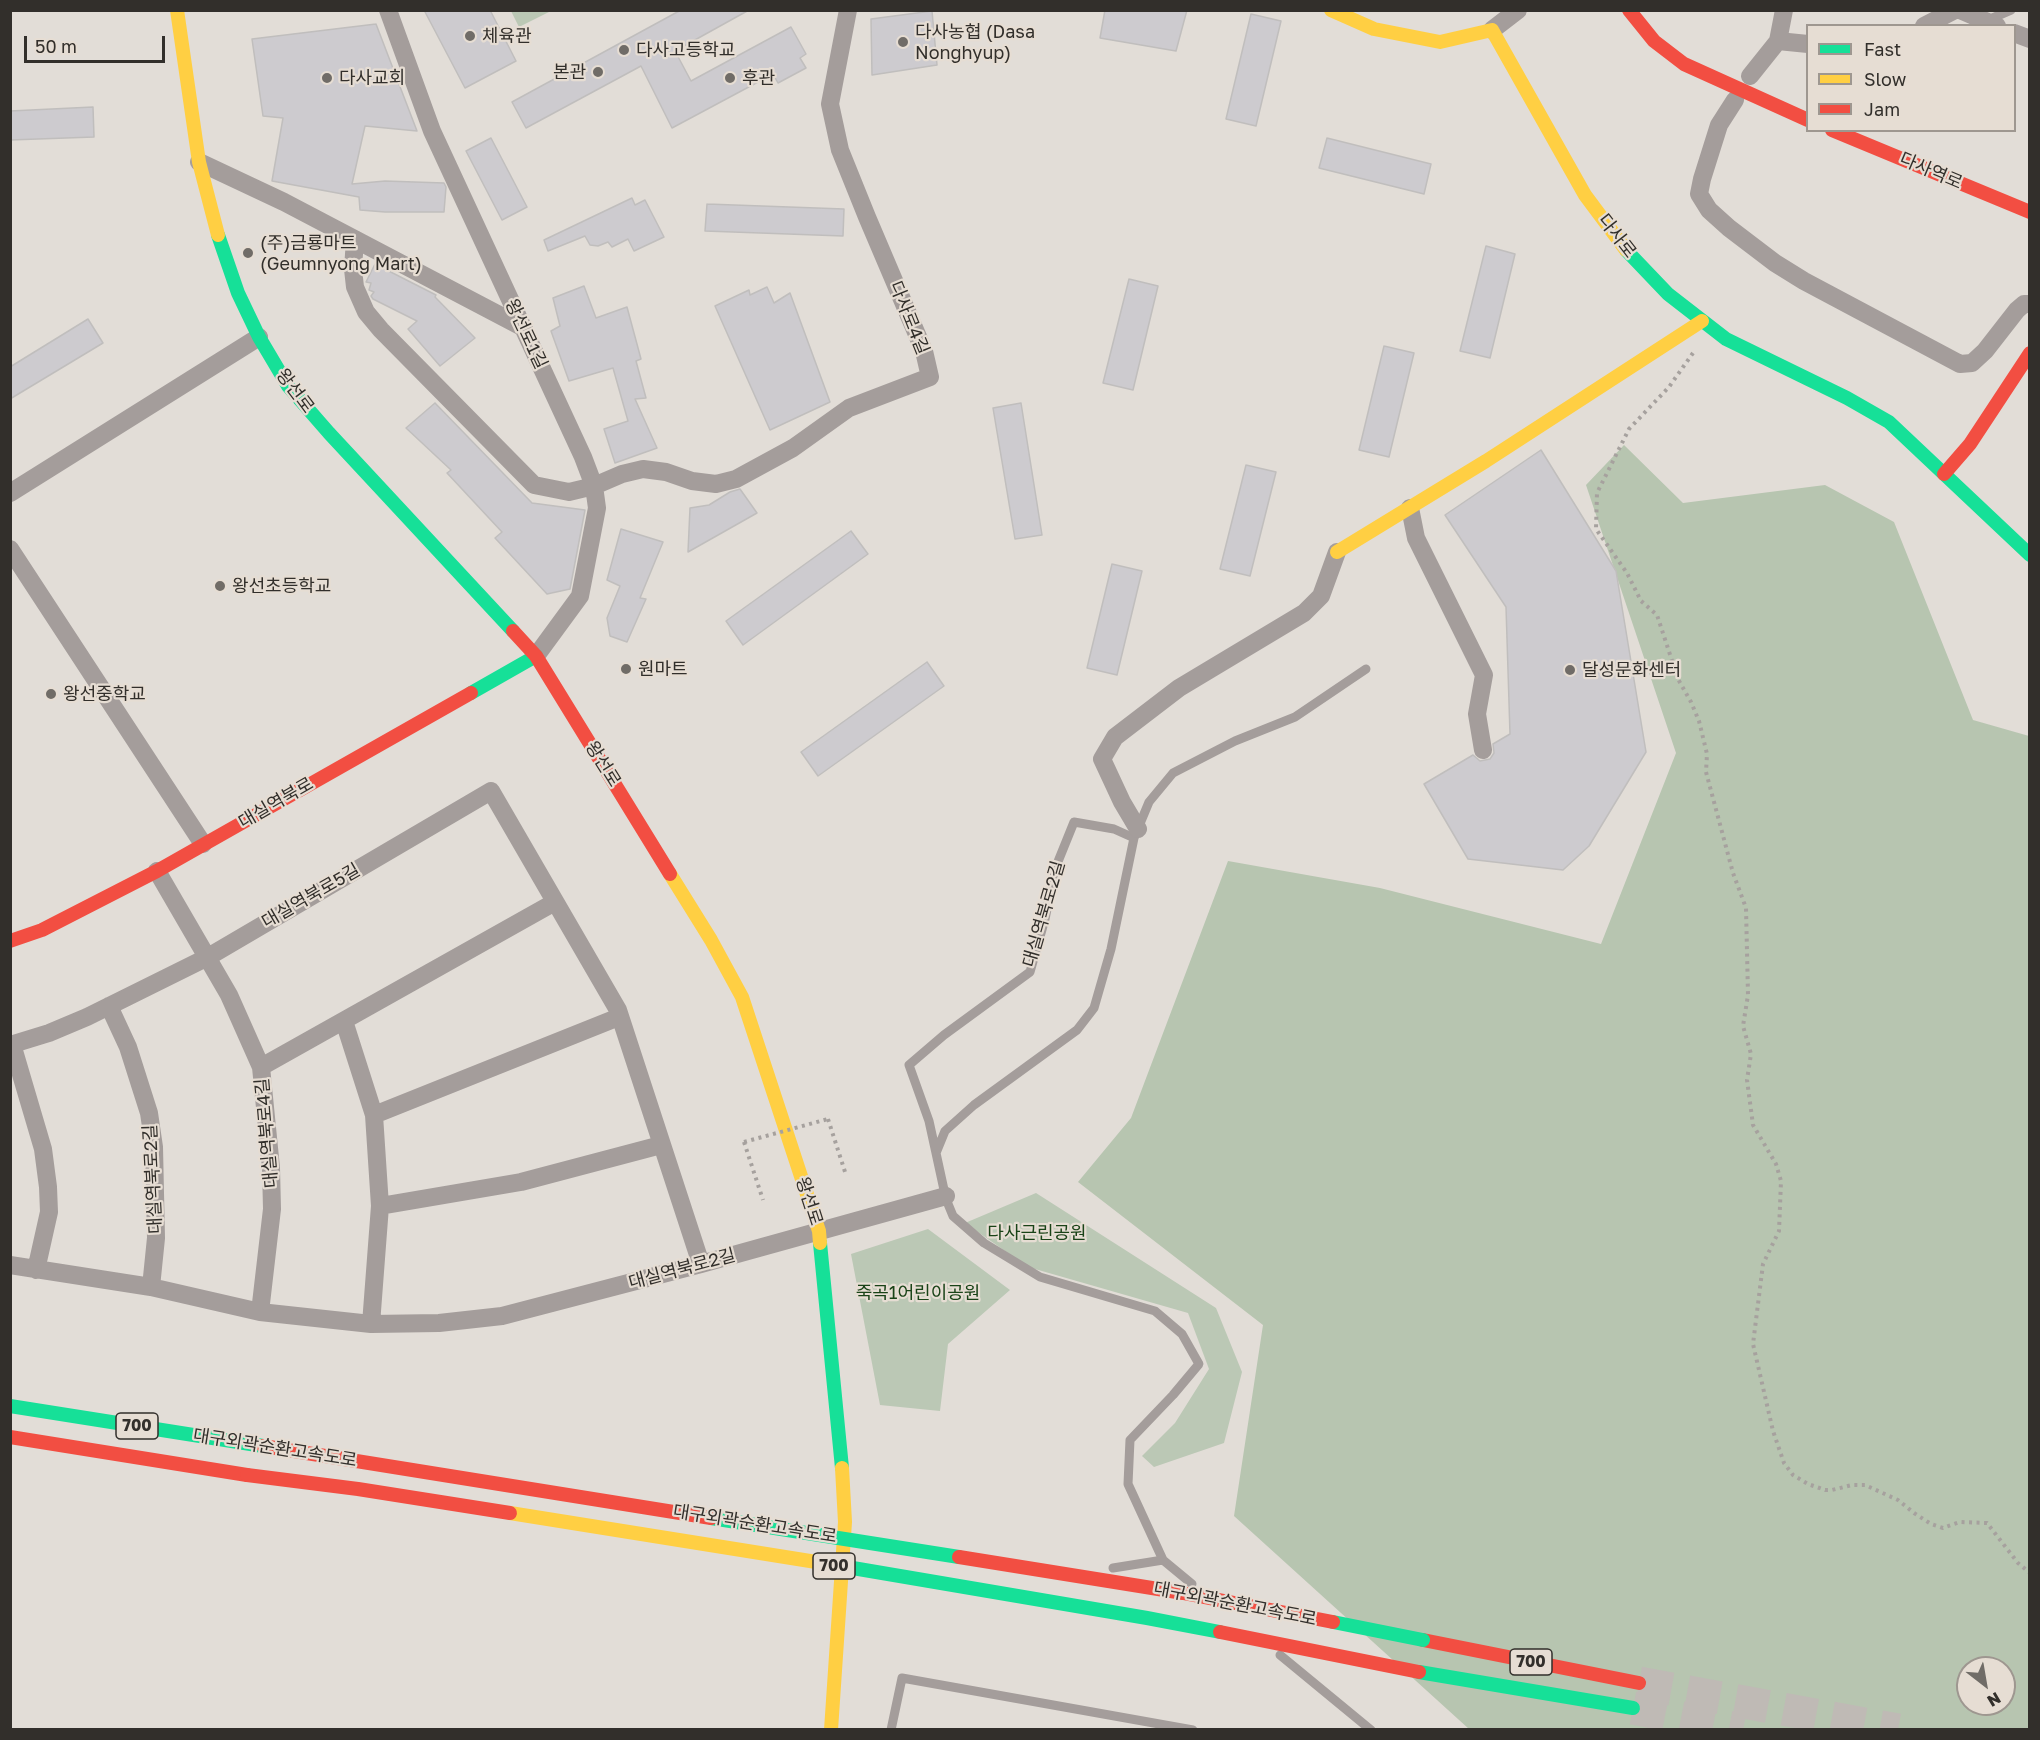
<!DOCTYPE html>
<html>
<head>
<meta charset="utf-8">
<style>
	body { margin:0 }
	#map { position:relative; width:2040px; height:1740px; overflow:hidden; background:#e2ddd7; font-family:"Golos Text",sans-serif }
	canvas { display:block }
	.frame { position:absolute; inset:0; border:12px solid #322f2b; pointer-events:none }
	.legend { position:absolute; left:1806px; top:24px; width:210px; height:108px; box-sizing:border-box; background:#e6ddd3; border:2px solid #9e9790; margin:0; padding:8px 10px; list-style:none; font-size:18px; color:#322f2b }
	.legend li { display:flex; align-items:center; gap:12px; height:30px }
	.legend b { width:30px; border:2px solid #9e9790 }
	.north { position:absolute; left:1956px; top:1656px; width:60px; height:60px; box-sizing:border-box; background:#e6ddd3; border:2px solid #9e9790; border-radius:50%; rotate:149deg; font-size:16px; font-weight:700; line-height:24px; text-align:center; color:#322f2b }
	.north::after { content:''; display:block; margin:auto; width:21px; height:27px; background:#706c67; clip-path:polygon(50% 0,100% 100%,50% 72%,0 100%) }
	.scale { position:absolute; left:24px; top:36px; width:141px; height:27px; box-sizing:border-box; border:3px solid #322f2b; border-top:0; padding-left:8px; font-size:18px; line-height:21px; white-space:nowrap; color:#322f2b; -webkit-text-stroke:4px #e6ddd3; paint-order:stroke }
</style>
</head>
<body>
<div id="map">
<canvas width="2040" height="1740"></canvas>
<div class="frame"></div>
<ul class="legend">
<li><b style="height:8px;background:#16e098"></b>Fast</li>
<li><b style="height:8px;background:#ffcf43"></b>Slow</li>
<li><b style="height:8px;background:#f24e42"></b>Jam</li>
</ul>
<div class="north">N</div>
<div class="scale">50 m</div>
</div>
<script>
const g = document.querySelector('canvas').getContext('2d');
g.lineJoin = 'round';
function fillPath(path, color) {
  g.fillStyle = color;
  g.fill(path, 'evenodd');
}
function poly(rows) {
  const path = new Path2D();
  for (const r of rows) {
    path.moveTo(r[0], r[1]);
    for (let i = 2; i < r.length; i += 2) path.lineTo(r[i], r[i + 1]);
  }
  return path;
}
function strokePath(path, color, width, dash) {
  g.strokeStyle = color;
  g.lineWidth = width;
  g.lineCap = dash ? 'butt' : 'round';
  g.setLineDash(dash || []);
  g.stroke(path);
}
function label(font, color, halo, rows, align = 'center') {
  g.font = font + ' "Golos Text","Noto Sans KR",sans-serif';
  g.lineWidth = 4.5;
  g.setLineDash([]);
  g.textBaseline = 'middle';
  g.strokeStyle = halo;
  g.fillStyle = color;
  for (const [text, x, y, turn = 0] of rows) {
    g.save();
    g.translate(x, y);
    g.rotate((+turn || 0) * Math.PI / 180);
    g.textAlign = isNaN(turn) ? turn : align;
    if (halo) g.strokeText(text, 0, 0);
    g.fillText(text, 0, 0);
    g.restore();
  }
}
const green = poly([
	[511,11,551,11,519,27],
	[1036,1193,1216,1308,1242,1372,1224,1443,1154,1467,1142,1456,1175,1423,1209,1369,1188,1313,1028,1267,965,1223],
	[928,1229,1010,1290,948,1344,940,1411,880,1405,851,1254]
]);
const forest = poly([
	[1624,445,1683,503,1825,485,1894,522,1973,720,2029,736,2029,1729,1469,1729,1234,1516,1263,1325,1078,1182,1131,1118,1228,861,1380,888,1601,944,1676,753,1586,485],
	[1968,1668,2004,1668,2004,1704,1968,1704]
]);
const building = poly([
	[424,10,490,10,516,61,465,88,424,10],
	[681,10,749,10,675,51,691,81,791,27,806,54,800,58,806,68,778,83,773,74,672,128,641,66,526,128,512,102,681,10],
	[1105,10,1187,10,1176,51,1100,38,1105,10],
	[932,11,937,65,872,75,871,19,932,11],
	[1251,14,1281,21,1256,126,1226,119,1251,14],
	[376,24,417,131,365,126,352,184,385,181,444,183,446,187,444,212,385,212,360,210,359,197,272,181,283,118,263,116,252,39,376,24],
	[93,107,94,137,10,140,10,111,93,107],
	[491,138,527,207,502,220,466,151,491,138],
	[1327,138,1431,164,1424,194,1319,168,1327,138],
	[632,198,635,205,645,200,664,237,634,251,628,239,612,247,608,242,598,246,590,245,585,236,548,251,544,240,632,198],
	[707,204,844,209,843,236,705,231,707,204],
	[1486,246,1515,254,1490,358,1460,351,1486,246],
	[375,264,436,295,435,297,475,338,440,366,408,329,417,321,373,299,371,296,374,292,369,290,371,283,366,282,375,264],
	[1129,279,1158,286,1133,390,1103,383,1129,279],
	[584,286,596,318,627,307,641,359,636,361,646,398,635,399,657,448,615,463,604,429,628,421,613,368,569,381,551,331,560,326,553,298,584,286],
	[767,287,774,303,790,293,830,402,770,430,715,306,749,290,750,295,767,287],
	[88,319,103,343,10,399,10,367,88,319],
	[1384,346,1414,353,1389,457,1359,450,1384,346],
	[435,403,532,503,585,510,570,589,547,594,495,538,502,532,447,473,451,470,406,428,435,403],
	[1021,403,1042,535,1015,539,993,408,1021,403],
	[1541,450,1616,571,1646,752,1589,846,1563,870,1468,859,1424,784,1473,755,1480,761,1490,759,1494,753,1493,744,1510,734,1506,607,1445,515,1541,450],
	[1246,465,1276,472,1250,576,1220,569,1246,465],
	[740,489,757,513,688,552,690,508,709,505,730,492,740,489],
	[621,529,663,542,640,598,646,599,627,642,610,636,607,618,620,586,607,580,621,529],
	[851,531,868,554,743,645,726,621,851,531],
	[1112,564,1142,571,1117,675,1087,668,1112,564],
	[927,662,944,686,818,776,801,752,927,662]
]);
const highwayTunnel = poly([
	[1639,1683,1898,1730],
	[1633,1708,1743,1730]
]);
const path = poly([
	[1693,353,1669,387,1629,429,1597,493,1596,529,1627,573,1641,601,1657,615,1678,679,1691,702,1699,721,1707,754,1706,772,1733,873,1746,908,1748,995,1743,1026,1751,1054,1747,1080,1753,1125,1776,1164,1781,1181,1779,1231,1763,1264,1753,1344,1773,1431,1784,1463,1793,1475,1808,1484,1825,1490,1832,1490,1852,1485,1865,1485,1898,1500,1914,1513,1931,1524,1943,1528,1960,1522,1987,1523,2018,1563,2030,1573],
	[828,1119,846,1175],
	[744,1142,763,1200]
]);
const lane = poly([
	[1988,20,2011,10],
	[936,1153,929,1121,909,1065,944,1035,1030,972,1045,919,1055,869,1074,822,1114,829,1134,838],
	[1163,1560,1128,1484,1130,1440,1173,1395,1199,1364,1182,1334,1155,1311,1040,1277,984,1243,953,1216,946,1199,936,1153,945,1131,974,1105,1077,1030,1094,1008,1111,949,1134,838,1149,802,1173,773,1235,741,1295,717,1366,669],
	[1113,1568,1163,1560,1192,1584],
	[1280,1655,1371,1730],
	[891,1730,902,1678,1193,1730]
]);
const street = poly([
	[388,10,432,131,583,457,594,486,597,508,580,596,536,656],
	[1960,10,1997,26],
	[1924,26,1955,10],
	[1492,30,1518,10],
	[2014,33,2030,39],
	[1778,41,1784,10],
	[1750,76,1778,41,1808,44],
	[1735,100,1719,125,1702,179,1699,194,1709,210,1729,228,1775,263,1804,281,1960,364,1972,363,1985,351,2017,310,2024,304,2030,304],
	[199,162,284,202,524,328],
	[355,239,353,269,355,287,366,312,381,330,534,485,569,492,594,486,622,474,643,469,666,472,692,481,716,484,736,479,793,448,849,408,930,377,924,351,867,217,840,150,830,104,848,10],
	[10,493,259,337],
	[1410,508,1416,538,1484,675,1477,714,1483,750],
	[10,549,203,844],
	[1138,829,1122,802,1102,759,1115,737,1179,688,1304,613,1321,596,1337,552],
	[157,871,229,995,261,1067,271,1168,272,1209,260,1312],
	[109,1006,128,1047,149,1113,154,1147,156,1238,151,1287],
	[344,1021,374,1115,380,1206,371,1324],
	[12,1044,43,1149,48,1187,49,1212,36,1270],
	[10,1045,49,1033,87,1017,208,957,491,791,618,1010,701,1264],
	[261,1067,555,902],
	[374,1115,619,1017],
	[380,1206,521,1182,661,1145],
	[10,1265,151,1287,260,1312,371,1324,439,1323,502,1316,701,1264,946,1196]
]);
const fast = poly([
	[218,235,238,293,259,337,288,386,329,433,513,631],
	[1626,250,1668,294,1726,339,1847,398,1889,422,2030,555],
	[471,693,536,656],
	[820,1243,842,1468],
	[10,1406,263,1446],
	[1419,1672,1633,1708]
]);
const slow = poly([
	[177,10,199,162,218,235],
	[1331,10,1374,29,1440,42,1492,30,1585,195,1626,250],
	[1337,552,1486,461,1702,321],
	[670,874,711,940,742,997,819,1231,820,1243],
	[831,1730,845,1522,842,1468]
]);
const jam = poly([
	[1629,10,1654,41,1684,64,1808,120],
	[1832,130,2030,212],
	[1944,474,1970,444,2030,353],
	[513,631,536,656,670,874],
	[10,941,42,930,157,871,471,693],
	[10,1437,247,1475],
	[1423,1640,1639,1683]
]);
const pathBridge = poly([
	[744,1142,828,1119]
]);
const fastBridge = poly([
	[711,1518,959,1557],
	[835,1565,1147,1618,1220,1632],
	[1333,1622,1423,1640]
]);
const slowBridge = poly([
	[510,1513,835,1565]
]);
const jamBridge = poly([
	[263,1446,711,1518],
	[247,1475,358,1489,510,1513],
	[959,1557,1183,1593,1333,1622],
	[1220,1632,1419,1672]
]);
const markers = [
	[470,36,6,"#706c67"],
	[903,42,6,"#706c67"],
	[624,50,6,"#706c67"],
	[598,72,6,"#706c67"],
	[327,78,6,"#706c67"],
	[730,78,6,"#706c67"],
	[248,253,6,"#706c67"],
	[220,586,6,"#706c67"],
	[626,669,6,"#706c67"],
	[1570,670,6,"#706c67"],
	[51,694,6,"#706c67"]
];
const shields = [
	[137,1426,42],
	[834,1566,42],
	[1531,1662,42]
];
const shieldNames = [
	["700",137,1426],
	["700",834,1566],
	["700",1531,1662]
];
const poiNames = [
	["다사농협 (Dasa",915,32],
	["Nonghyup)",915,53],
	["체육관",482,36],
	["다사고등학교",636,50],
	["본관",586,72,"right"],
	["다사교회",339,78],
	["후관",742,78],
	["(주)금룡마트",260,243],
	["(Geumnyong Mart)",260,264],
	["왕선초등학교",232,586],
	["원마트",638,669],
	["달성문화센터",1582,670],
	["왕선중학교",63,694]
];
const streetNames = [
	["다사역로",1931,171,23],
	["다사로",1617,236,52],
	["다사로4길",909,318,68],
	["왕선로1길",526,334,65],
	["왕선로",295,391,53],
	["왕선로",603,764,58],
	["대실역북로",276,803,-30],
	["대실역북로5길",311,896,-30],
	["대실역북로2길",1044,914,-74],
	["대실역북로4길",267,1133,-95],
	["대실역북로2길",153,1179,-93],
	["왕선로",809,1201,72],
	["대실역북로2길",682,1269,-15],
	["대구외곽순환고속도로",275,1448,9],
	["대구외곽순환고속도로",755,1524,9],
	["대구외곽순환고속도로",1235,1604,11]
];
const parkNames = [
	["다사근린공원",1037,1233],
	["죽곡1어린이공원",918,1293]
];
fillPath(green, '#bbc8b5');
fillPath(forest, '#b7c5b0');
fillPath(building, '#cdcbcf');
strokePath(building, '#c0bebd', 1.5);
strokePath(highwayTunnel, '#bfbab5', 33, [33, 16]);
strokePath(path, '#a6a19e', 4, [3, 4.5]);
strokePath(lane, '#a49d9b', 9);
strokePath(street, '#a49d9b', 18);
strokePath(fast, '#16e098', 14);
strokePath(slow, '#ffcf43', 14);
strokePath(jam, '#f24e42', 14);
strokePath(pathBridge, '#a6a19e', 4, [3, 4.5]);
strokePath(fastBridge, '#16e098', 14);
strokePath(slowBridge, '#ffcf43', 14);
strokePath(jamBridge, '#f24e42', 14);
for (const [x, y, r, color] of markers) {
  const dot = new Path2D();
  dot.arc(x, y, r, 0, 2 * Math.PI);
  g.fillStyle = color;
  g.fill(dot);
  strokePath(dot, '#e6ddd3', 2);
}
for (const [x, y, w] of shields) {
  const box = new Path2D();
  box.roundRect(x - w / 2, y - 13, w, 26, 4.5);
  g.fillStyle = '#e6ddd3';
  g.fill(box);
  strokePath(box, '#322f2b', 1.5);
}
label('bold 16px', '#322f2b', null, shieldNames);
label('18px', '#322f2b', '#e6ddd3', poiNames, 'left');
label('18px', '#322f2b', '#e6ddd3', streetNames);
label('18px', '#194317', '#e6ddd3', parkNames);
</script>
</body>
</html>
